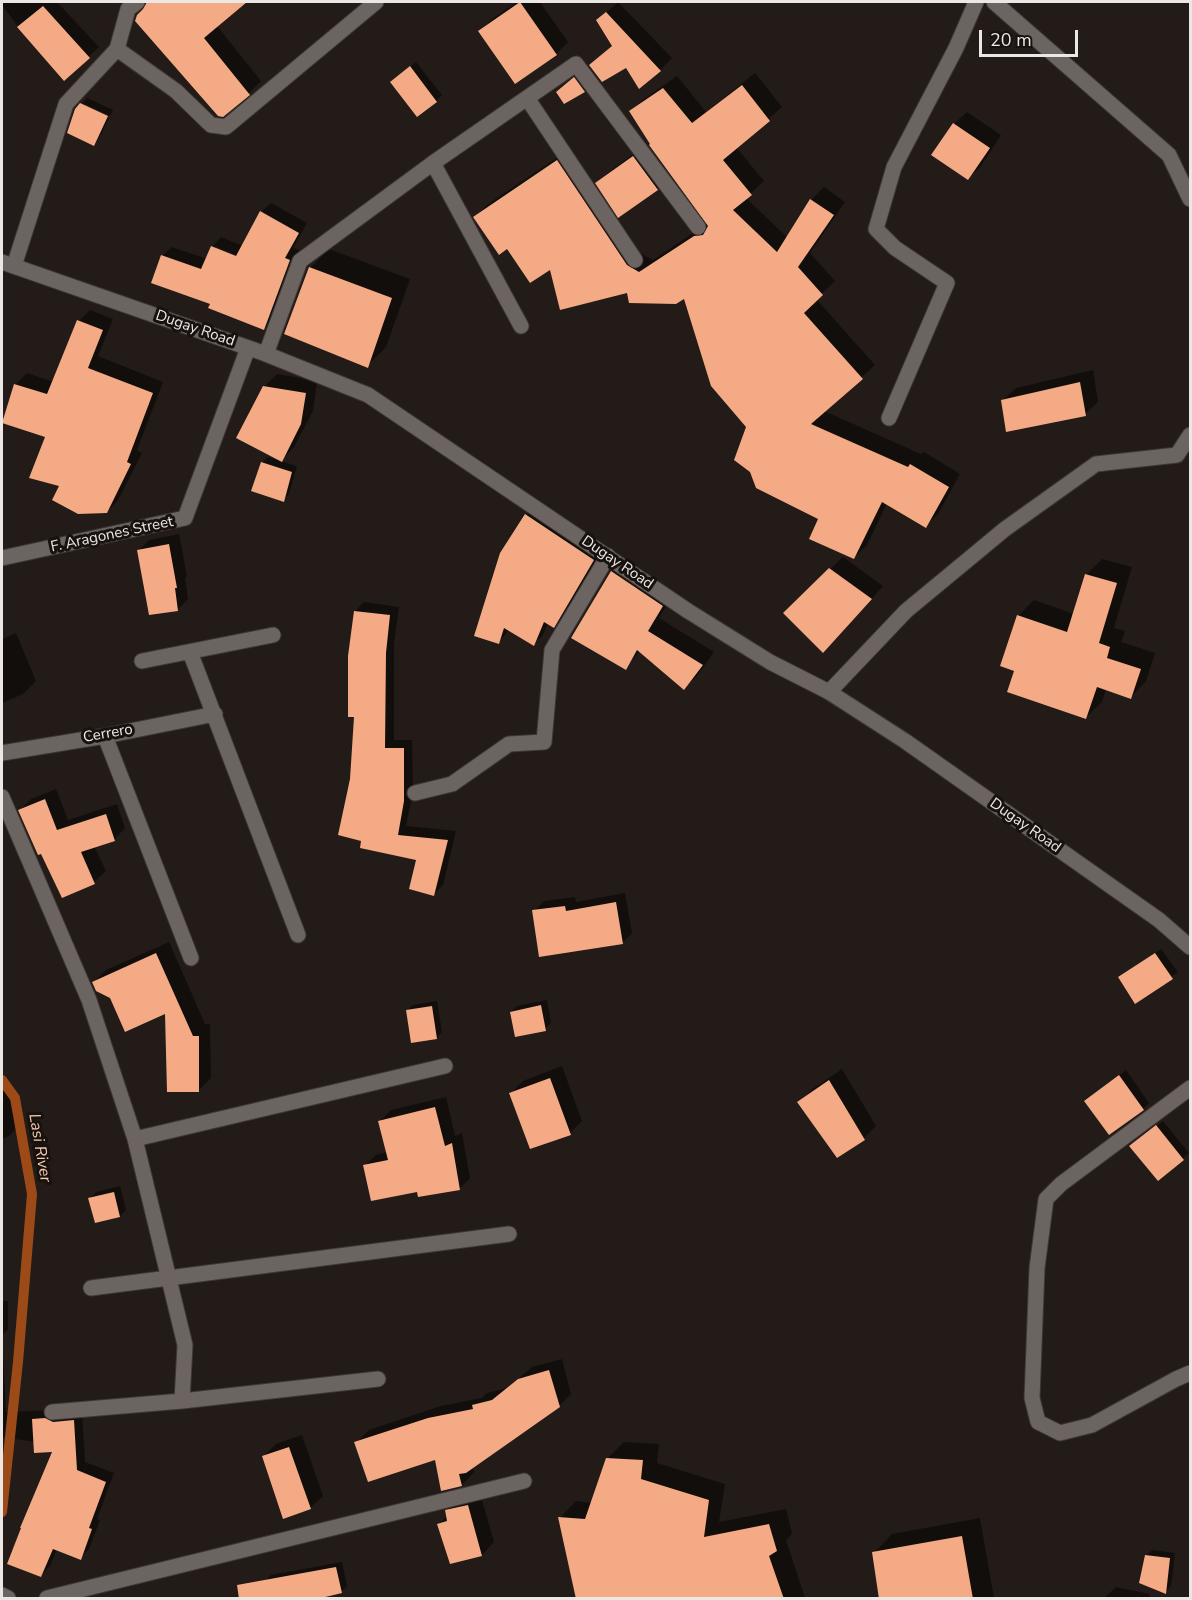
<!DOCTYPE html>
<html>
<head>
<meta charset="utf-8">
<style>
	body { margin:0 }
	#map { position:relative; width:1192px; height:1600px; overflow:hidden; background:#221b18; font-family:"Nunito Sans",sans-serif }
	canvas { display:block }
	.frame { position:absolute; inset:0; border:3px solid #ece7e5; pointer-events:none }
	.scale { position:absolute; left:979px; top:30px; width:99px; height:27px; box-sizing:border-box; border:3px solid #ece7e5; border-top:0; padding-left:8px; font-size:18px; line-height:21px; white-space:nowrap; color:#ece7e5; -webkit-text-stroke:4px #18120f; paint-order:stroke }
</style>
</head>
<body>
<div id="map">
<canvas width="1192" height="1600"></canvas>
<div class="frame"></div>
<div class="scale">20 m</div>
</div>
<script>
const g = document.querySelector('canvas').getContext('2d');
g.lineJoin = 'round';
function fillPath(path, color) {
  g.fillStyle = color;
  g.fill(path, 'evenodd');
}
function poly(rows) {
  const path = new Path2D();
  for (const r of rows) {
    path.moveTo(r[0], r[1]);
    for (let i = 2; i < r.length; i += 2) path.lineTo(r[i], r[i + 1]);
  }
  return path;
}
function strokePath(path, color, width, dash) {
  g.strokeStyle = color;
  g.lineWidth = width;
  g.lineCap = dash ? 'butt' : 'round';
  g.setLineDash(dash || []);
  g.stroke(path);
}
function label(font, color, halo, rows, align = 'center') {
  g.font = font + ' "Nunito Sans",sans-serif';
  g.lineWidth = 6;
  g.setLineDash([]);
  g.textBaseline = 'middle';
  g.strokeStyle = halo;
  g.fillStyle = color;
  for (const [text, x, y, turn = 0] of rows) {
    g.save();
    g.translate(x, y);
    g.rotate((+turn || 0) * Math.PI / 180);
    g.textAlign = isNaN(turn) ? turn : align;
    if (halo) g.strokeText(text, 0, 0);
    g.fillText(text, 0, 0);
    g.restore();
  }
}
const shadow = poly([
	[2,2,57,2,99,47,64,79,29,41,2,5],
	[147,2,246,2,217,26,261,81,249,93,147,6],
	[517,2,540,2,568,42,556,54,480,31,492,19],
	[618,2,672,58,660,70,591,65,613,45,598,20],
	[416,62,442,95,436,101,392,82],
	[755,73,782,107,736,147,764,181,746,198,788,238,811,200,824,187,845,202,810,253,835,281,816,299,875,365,824,411,921,454,924,452,960,474,938,514,925,526,887,503,867,545,854,557,747,427,685,297,629,291,551,267,508,247,475,217,488,204,570,149,640,253,653,260,708,223,631,112,644,99,677,76,706,112],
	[87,98,113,110,110,116,83,103],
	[81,105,109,118,99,138,94,144],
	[967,112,1001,135,981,166,968,178,954,124],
	[646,145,670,177,657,189,619,215,597,183,610,171],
	[271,203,307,223,293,248,299,250,273,319,264,329,212,303,162,256,172,247,207,259,212,247,221,237,243,246,261,212],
	[214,246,243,258,242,260,214,249],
	[329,249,410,279,386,347,367,366,310,268],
	[90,310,113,319,98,356,163,382,137,450,142,453,118,500,107,512,61,485,47,436,4,422,16,384,27,373,54,382,79,321],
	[1093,370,1098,402,1085,414,1003,400,1016,388],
	[277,374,317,381,313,411,294,447,281,461,297,466,289,494,283,500,262,463,268,457,280,461,264,387],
	[536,506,603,549,563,616,554,626,548,623,543,635,533,645,510,629,499,642,526,515],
	[179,534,187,576,185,578,188,599,177,610,139,550,149,540],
	[843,557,883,586,835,639,785,613],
	[624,559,674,593,659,618,714,652,697,676,684,688,641,650,625,668,573,637,612,572],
	[1102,559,1132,567,1114,628,1125,631,1121,642,1155,653,1146,681,1131,697,1106,689,1102,702,1086,717,1016,670,1018,616,1034,600,1074,614,1087,574],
	[364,602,399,607,394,643,394,740,412,740,413,791,406,826,456,831,443,885,434,894,418,859,363,839,351,779,356,716,355,611],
	[16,633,36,681,23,694,2,703,2,639],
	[56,789,68,820,117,804,125,828,114,840,94,846,106,871,94,882,62,897,20,810,31,799],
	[625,893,632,933,622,943,534,911,544,901,575,897,576,902],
	[169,942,205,1024,210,1024,211,1078,199,1090,166,1012,111,997,94,982,106,970],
	[1161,949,1178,972,1135,1002,1120,977],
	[547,1000,551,1023,545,1029,511,1012,517,1006],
	[437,1001,442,1032,437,1038,407,1011,413,1005],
	[562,1066,582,1121,570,1133,511,1093,523,1081],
	[842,1069,876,1126,864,1138,799,1103,811,1090],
	[1126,1070,1149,1103,1143,1109,1092,1096],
	[2,1076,18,1127,9,1136,2,1139],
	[446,1097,455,1136,462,1133,470,1178,459,1189,418,1191,365,1166,376,1155,387,1152,380,1121,391,1110],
	[1163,1121,1189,1153,1158,1179,1131,1146],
	[120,1186,126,1210,120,1216,90,1198,96,1192],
	[2,1301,8,1301,8,1330,2,1335,6,1412,54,1410,82,1412,85,1462,114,1473,97,1519,100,1520,89,1549,80,1558,57,1549,50,1566,41,1575,54,1451,35,1442,2,1437],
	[562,1359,571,1394,559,1406,472,1467,474,1472,462,1485,436,1458,356,1443,369,1430,441,1406,482,1398,487,1393,507,1388,532,1367],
	[302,1435,323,1496,310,1508,263,1457,276,1444],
	[624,1442,659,1444,657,1463,725,1484,719,1522,786,1509,792,1534,786,1540,805,1598,577,1598,560,1518,576,1501,593,1503,607,1459],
	[480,1493,494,1542,482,1555,451,1562,439,1524,448,1515,447,1511,459,1498],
	[980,1518,994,1598,880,1598,874,1553,892,1534],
	[1152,1550,1175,1553,1171,1586,1165,1592,1146,1556],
	[342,1562,347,1586,341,1592,265,1581,271,1575],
	[1116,1587,1150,1594,1149,1598,1104,1598]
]);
const stream = poly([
	[2,1080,15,1098,32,1194,18,1362,2,1512]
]);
const building = poly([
	[147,2,247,2,204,38,250,95,223,117,218,116,135,21,137,15,143,9],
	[520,2,557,55,515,84,478,31],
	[43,6,90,58,64,81,17,27],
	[606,12,661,71,639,89,626,68,602,82,589,65,612,46,596,20],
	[410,66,437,102,417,117,390,82],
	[574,77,585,92,564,104,556,92],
	[742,85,770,121,723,160,752,195,733,210,777,252,810,199,834,215,798,267,823,295,804,313,863,379,811,424,908,467,910,464,949,487,926,528,882,502,854,559,809,539,818,519,756,488,750,472,734,460,746,427,711,386,684,299,676,304,629,303,627,293,560,310,550,270,530,283,507,249,499,255,473,217,557,160,627,265,639,272,694,236,703,235,708,226,649,145,650,144,629,111,663,88,692,123],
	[80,103,108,116,94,146,67,133,75,109],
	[953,123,990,148,968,180,931,155],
	[633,156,658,190,618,218,595,183],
	[260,211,299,233,285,258,290,260,264,330,208,308,210,304,151,283,161,255,201,269,211,246,236,256],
	[309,267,392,298,368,368,284,334],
	[77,320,103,330,88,368,153,393,127,462,131,464,107,513,78,514,52,500,59,486,29,478,45,437,2,423,14,384,47,394],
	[1080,382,1086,416,1006,432,1001,400],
	[263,386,306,393,301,424,282,462,236,438],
	[261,462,292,472,284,502,251,491],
	[525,514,594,560,554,628,544,622,534,646,504,628,499,644,474,636,500,553],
	[169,544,177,588,175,588,178,611,149,615,137,550],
	[829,568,872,599,823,653,783,613],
	[611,571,663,606,648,631,703,665,684,690,637,650,626,670,571,638],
	[1085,574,1117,583,1099,643,1110,647,1107,658,1141,669,1131,699,1097,687,1086,719,1007,692,1014,671,1000,666,1017,615,1067,632],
	[354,611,390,615,386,653,385,748,404,748,404,801,398,835,448,840,434,896,409,889,416,860,360,848,361,841,338,835,350,779,354,717,348,717,348,656],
	[45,799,57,830,106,814,115,841,81,852,95,884,62,898,41,854,38,855,18,810],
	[616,902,623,944,539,957,532,910,565,906,566,911],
	[156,953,193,1036,199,1036,199,1092,167,1092,165,1014,125,1032,110,998,96,991,92,982],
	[1155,953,1173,979,1135,1004,1118,977],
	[541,1005,546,1031,515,1037,510,1012],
	[432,1006,437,1039,411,1043,406,1010],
	[1119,1075,1144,1110,1109,1135,1084,1101],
	[550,1078,571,1135,530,1149,509,1093],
	[829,1080,865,1140,837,1158,797,1102],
	[435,1107,445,1146,452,1143,460,1190,418,1197,417,1192,371,1201,363,1165,388,1160,378,1121],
	[1156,1125,1184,1160,1158,1181,1129,1146],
	[114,1192,120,1217,95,1223,88,1198],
	[549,1370,560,1407,466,1473,459,1474,462,1486,441,1491,435,1460,368,1482,354,1442,428,1418,473,1409,472,1405,492,1400,518,1379],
	[45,1418,53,1422,74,1420,77,1470,106,1482,89,1528,92,1529,81,1560,53,1549,41,1577,7,1564,21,1528,20,1528,52,1452,34,1453,32,1419],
	[289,1447,311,1509,283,1519,262,1456],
	[606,1458,643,1460,641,1479,709,1500,704,1537,769,1524,777,1551,769,1556,784,1599,576,1599,558,1517,585,1519],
	[468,1505,482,1556,450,1564,437,1524,447,1521,445,1510],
	[962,1536,973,1599,879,1599,872,1552],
	[1145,1555,1170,1558,1166,1594,1139,1583],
	[336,1567,342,1593,317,1599,239,1599,237,1585]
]);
const service = poly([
	[889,418,947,283,895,248,876,229,894,167,956,48,976,2]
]);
const minor = poly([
	[994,2,1169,155,1190,199],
	[117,49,176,91,211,125,226,127,376,2],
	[527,98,635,260],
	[433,163,521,326],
	[14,266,66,104,117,49,128,9,137,2],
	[266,354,300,261,433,163,576,64,698,227],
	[2,558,185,518,248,348],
	[190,652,298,935],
	[142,661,273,635],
	[829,692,906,611,1005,529,1096,464,1177,455,1190,435],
	[105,736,191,958],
	[2,753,105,736,215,714],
	[415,793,452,784,509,744,544,742,552,650,608,556],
	[2,797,89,1000,135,1139,185,1345,182,1401],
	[1190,1088,1061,1184,1046,1199,1037,1268,1032,1398,1038,1422,1060,1433,1092,1425,1176,1379,1190,1373],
	[135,1139,445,1066],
	[91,1288,509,1234],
	[52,1412,182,1401,378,1379],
	[2,1595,8,1598],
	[47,1598,524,1481]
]);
const tertiary = poly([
	[2,262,266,354,368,395,688,611,770,662,829,692,905,741,1159,920,1190,947]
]);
const streetNames = [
	["Dugay Road",195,329,19],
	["F. Aragones Street",112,535,-12],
	["Dugay Road",617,563,34],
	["Cerrero",108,734,-10],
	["Dugay Road",1025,826,35]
];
const waterNames = [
	["Lasi River",39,1148,80]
];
fillPath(shadow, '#0007');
strokePath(stream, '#9c4a18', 10);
fillPath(building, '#f3aa85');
strokePath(service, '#3c3836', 17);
strokePath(minor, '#3c3836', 17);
strokePath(tertiary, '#3c3836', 17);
strokePath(service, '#6c6460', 15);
strokePath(minor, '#6c6460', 15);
strokePath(tertiary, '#6c6460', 15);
label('15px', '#ece7e5', '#18120f', streetNames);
label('italic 16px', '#f8c9b2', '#18120f', waterNames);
</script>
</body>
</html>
